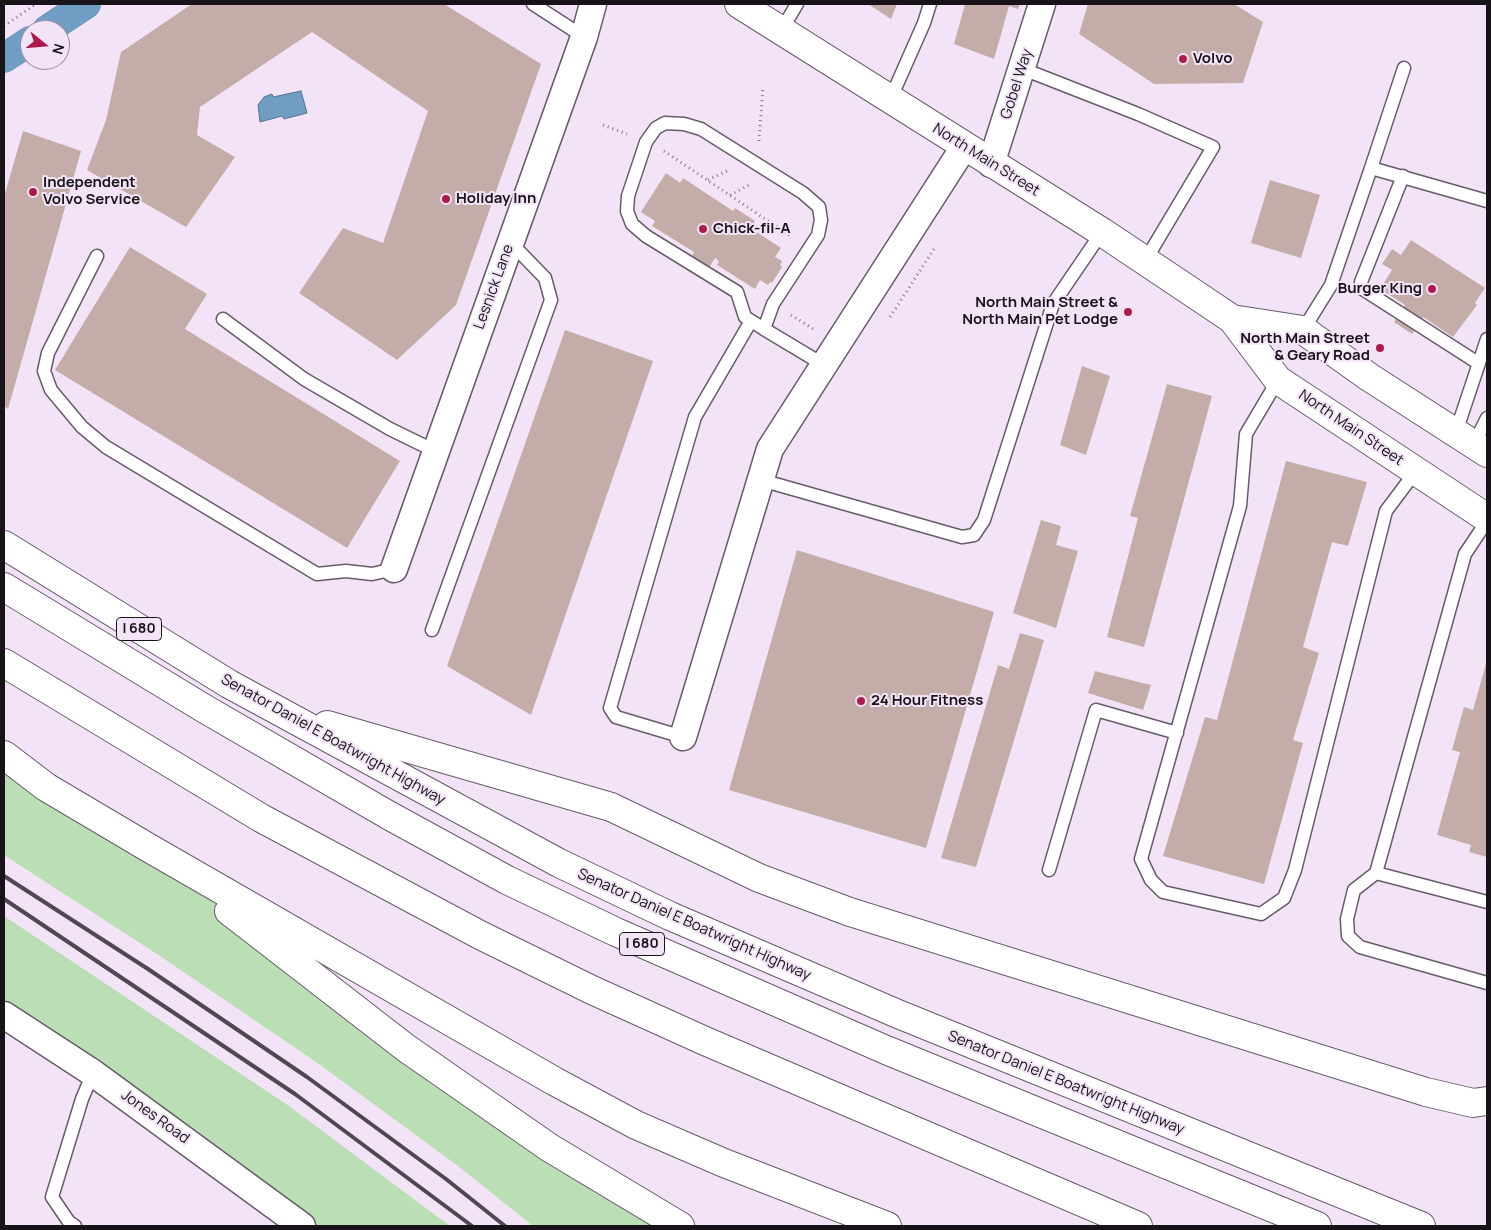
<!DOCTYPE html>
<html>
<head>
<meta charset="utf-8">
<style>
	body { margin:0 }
	#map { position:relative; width:1491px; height:1230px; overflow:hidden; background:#f2e4f6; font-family:Manrope,sans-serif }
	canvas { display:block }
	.frame { position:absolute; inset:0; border:5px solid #181319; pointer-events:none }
	.north { position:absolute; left:20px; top:20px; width:50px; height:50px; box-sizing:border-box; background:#f2e4f6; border:1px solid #9b909e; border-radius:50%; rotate:107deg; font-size:14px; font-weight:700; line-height:20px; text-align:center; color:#181319 }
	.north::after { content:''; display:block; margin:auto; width:18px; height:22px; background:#ad1b4d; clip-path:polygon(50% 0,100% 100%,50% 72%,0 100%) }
</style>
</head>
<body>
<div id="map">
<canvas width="1491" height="1230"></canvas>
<div class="frame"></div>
<div class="north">N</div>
</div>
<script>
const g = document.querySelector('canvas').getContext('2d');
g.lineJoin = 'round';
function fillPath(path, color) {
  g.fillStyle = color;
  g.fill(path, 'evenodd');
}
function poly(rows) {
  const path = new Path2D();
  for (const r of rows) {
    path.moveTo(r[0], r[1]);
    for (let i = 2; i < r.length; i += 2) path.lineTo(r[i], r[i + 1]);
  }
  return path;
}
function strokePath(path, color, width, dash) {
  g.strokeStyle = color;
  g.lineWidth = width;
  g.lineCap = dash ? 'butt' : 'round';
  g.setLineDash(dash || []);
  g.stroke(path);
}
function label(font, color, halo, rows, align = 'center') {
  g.font = font + ' Manrope,sans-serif';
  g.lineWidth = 4;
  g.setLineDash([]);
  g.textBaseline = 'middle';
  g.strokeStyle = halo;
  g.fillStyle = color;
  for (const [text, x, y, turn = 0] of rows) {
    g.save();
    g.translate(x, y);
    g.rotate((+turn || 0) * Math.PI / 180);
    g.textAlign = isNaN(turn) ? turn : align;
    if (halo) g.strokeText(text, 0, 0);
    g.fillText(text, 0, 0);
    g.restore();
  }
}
const green = poly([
	[4,755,149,848,676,1226,533,1226,458,1166,319,1064,160,956,4,855],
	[4,916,289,1106,450,1226,302,1226,4,1015]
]);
const water = poly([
	[301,91,307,113,284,119,282,116,260,122,258,105,264,97,272,94,273,97,301,91]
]);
const canal = poly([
	[47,30,86,4],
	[4,58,30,41]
]);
const building = poly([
	[192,4,444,4,541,64,456,305,397,360,299,293,343,228,383,243,428,111,312,32,200,107,197,135,235,157,186,227,87,170,106,120,121,52],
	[868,4,897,4,891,19],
	[965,4,1020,4,1018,9,1009,6,994,59,954,44],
	[1088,4,1234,4,1263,22,1243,83,1154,84,1079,34],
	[23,131,81,151,8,409,4,406,4,197],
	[666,173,680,183,683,178,733,211,735,208,755,221,748,232,753,234,755,231,781,248,775,257,782,261,780,265,782,267,772,283,770,282,768,285,760,280,755,289,717,265,719,261,715,258,709,268,692,256,694,252,652,226,655,221,641,212],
	[1270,180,1320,195,1301,258,1251,243],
	[1411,240,1485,288,1475,303,1477,305,1453,337,1423,317,1412,334,1394,322,1405,305,1380,289,1392,270,1382,264,1392,249,1401,255],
	[130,247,207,294,185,329,400,461,347,548,55,370],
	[565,330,653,361,531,715,447,666],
	[1082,366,1110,376,1086,455,1060,445],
	[1167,384,1212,396,1144,647,1107,637,1138,518,1130,516],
	[1286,461,1367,482,1348,546,1332,542,1303,647,1319,653,1293,740,1303,743,1264,884,1163,856,1205,717,1217,720],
	[1041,520,1061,526,1056,545,1078,551,1056,628,1013,613],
	[797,550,994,612,926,848,729,790],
	[1020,633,1044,640,976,867,941,858,998,665,1009,669],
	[1487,660,1487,857,1469,852,1471,845,1437,835,1460,752,1452,750,1464,707,1473,710],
	[1095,671,1151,685,1143,710,1088,693]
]);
const path = poly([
	[4,26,36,4],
	[603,125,627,134],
	[759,141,763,87],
	[664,151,792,237],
	[708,180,729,170],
	[730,195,751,184],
	[791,315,815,330],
	[890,317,934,249]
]);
const lane = poly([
	[533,4,584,37],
	[781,31,797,4],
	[1404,68,1371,168,1487,201],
	[1023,69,1138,114,1213,147,1145,261],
	[890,100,924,23,930,4],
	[1403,176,1361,282,1361,288,1478,363],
	[97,256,48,353,44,371,51,390,82,427,106,447,317,574,346,571,372,574,394,569],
	[223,319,304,379,390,429,435,451],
	[764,329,773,304,818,235,821,220,819,207,803,193,701,129,684,124,665,123,656,128,646,142,628,196,627,211,632,224,646,236,737,292,745,317,764,329,824,365],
	[1303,330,1331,285,1371,168],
	[1278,380,1246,434,1240,506,1141,859,1151,880,1163,892,1261,914,1284,898,1295,870,1386,511,1416,471],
	[1456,432,1487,339],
	[1474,444,1487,418],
	[761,480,962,537,974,535,984,520,1053,304,1102,232],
	[1487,521,1465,554,1376,873,1354,890,1347,919,1348,936,1360,947,1487,983],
	[432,630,551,300,545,278,510,242],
	[683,737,616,717,610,708,695,417,751,321],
	[1049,870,1096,710,1177,733],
	[1376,873,1487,902],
	[75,1226,69,1222,52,1197,82,1099,93,1073]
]);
const street = poly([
	[991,164,1042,4],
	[394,569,584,37,593,4],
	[683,737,770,449,964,147],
	[4,1015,93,1073,302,1226]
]);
const secondary = poly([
	[739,4,1102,232,1232,319,1278,380,1487,518],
	[1232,319,1303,330,1369,377,1487,453]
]);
const highway = poly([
	[4,545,229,684,559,863,670,916,898,1014,1421,1226],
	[4,587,205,709,390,816,507,880,616,932,886,1050,1317,1226],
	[4,663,261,818,480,935,592,990,705,1041,1138,1226],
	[327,725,611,807,759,878,850,912,1426,1092,1473,1103,1487,1101],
	[4,755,46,787,149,848,554,1081,636,1125,724,1163,887,1226],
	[229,911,406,1048,550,1148,680,1226]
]);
const rail = poly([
	[4,876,148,969,307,1077,446,1179,505,1226],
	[4,899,295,1094,472,1226]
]);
const markers = [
	[1183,59,5,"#ad1b4d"],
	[33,192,5,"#ad1b4d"],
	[446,199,5,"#ad1b4d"],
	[703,229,5,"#ad1b4d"],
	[1432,289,5,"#ad1b4d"],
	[1128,312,5,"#ad1b4d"],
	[1380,348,5,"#ad1b4d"],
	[861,701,5,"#ad1b4d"]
];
const shields = [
	[139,629,45],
	[642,944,45]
];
const shieldNames = [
	["I 680",139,629],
	["I 680",642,944]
];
const poiNames = [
	["Volvo",1193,59],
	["Independent",43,183],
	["Volvo Service",43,200],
	["Holiday Inn",456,199],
	["Chick-fil-A",713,229],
	["Burger King",1422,289,"right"],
	["North Main Street &",1118,303,"right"],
	["North Main Pet Lodge",1118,320,"right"],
	["North Main Street",1370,339,"right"],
	["& Geary Road",1370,356,"right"],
	["24 Hour Fitness",871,701]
];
const streetNames = [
	["Gobel Way",1017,84,-72],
	["North Main Street",986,160,32],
	["Lesnick Lane",494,287,-70],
	["North Main Street",1351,428,34],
	["Senator Daniel E Boatwright Highway",333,740,29],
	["Senator Daniel E Boatwright Highway",694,925,24],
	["Senator Daniel E Boatwright Highway",1066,1083,22],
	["Jones Road",155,1117,36]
];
fillPath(green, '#bbdfb5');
fillPath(water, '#709dc4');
strokePath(water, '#567491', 1);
strokePath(canal, '#709dc4', 30);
fillPath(building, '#c4ada9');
strokePath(lane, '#675b6a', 15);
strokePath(street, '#675b6a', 29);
strokePath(secondary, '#675b6a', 30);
strokePath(highway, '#675b6a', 30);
strokePath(path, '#847a86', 3, [1, 4]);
strokePath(lane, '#fff', 12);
strokePath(street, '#fff', 26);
strokePath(secondary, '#fff', 28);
strokePath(highway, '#fff', 28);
strokePath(rail, '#4f4851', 4);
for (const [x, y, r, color] of markers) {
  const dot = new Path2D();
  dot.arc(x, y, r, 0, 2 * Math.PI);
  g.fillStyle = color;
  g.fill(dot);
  strokePath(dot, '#f2e4f6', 2);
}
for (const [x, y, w] of shields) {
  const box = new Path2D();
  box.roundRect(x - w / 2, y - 11.5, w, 23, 4);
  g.fillStyle = '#f2e4f6';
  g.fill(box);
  strokePath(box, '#181319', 1);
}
label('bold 14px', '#181319', null, shieldNames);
label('bold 15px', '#181319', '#f2e4f6', poiNames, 'left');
label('15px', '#181319', '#f2e4f6', streetNames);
</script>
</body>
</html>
